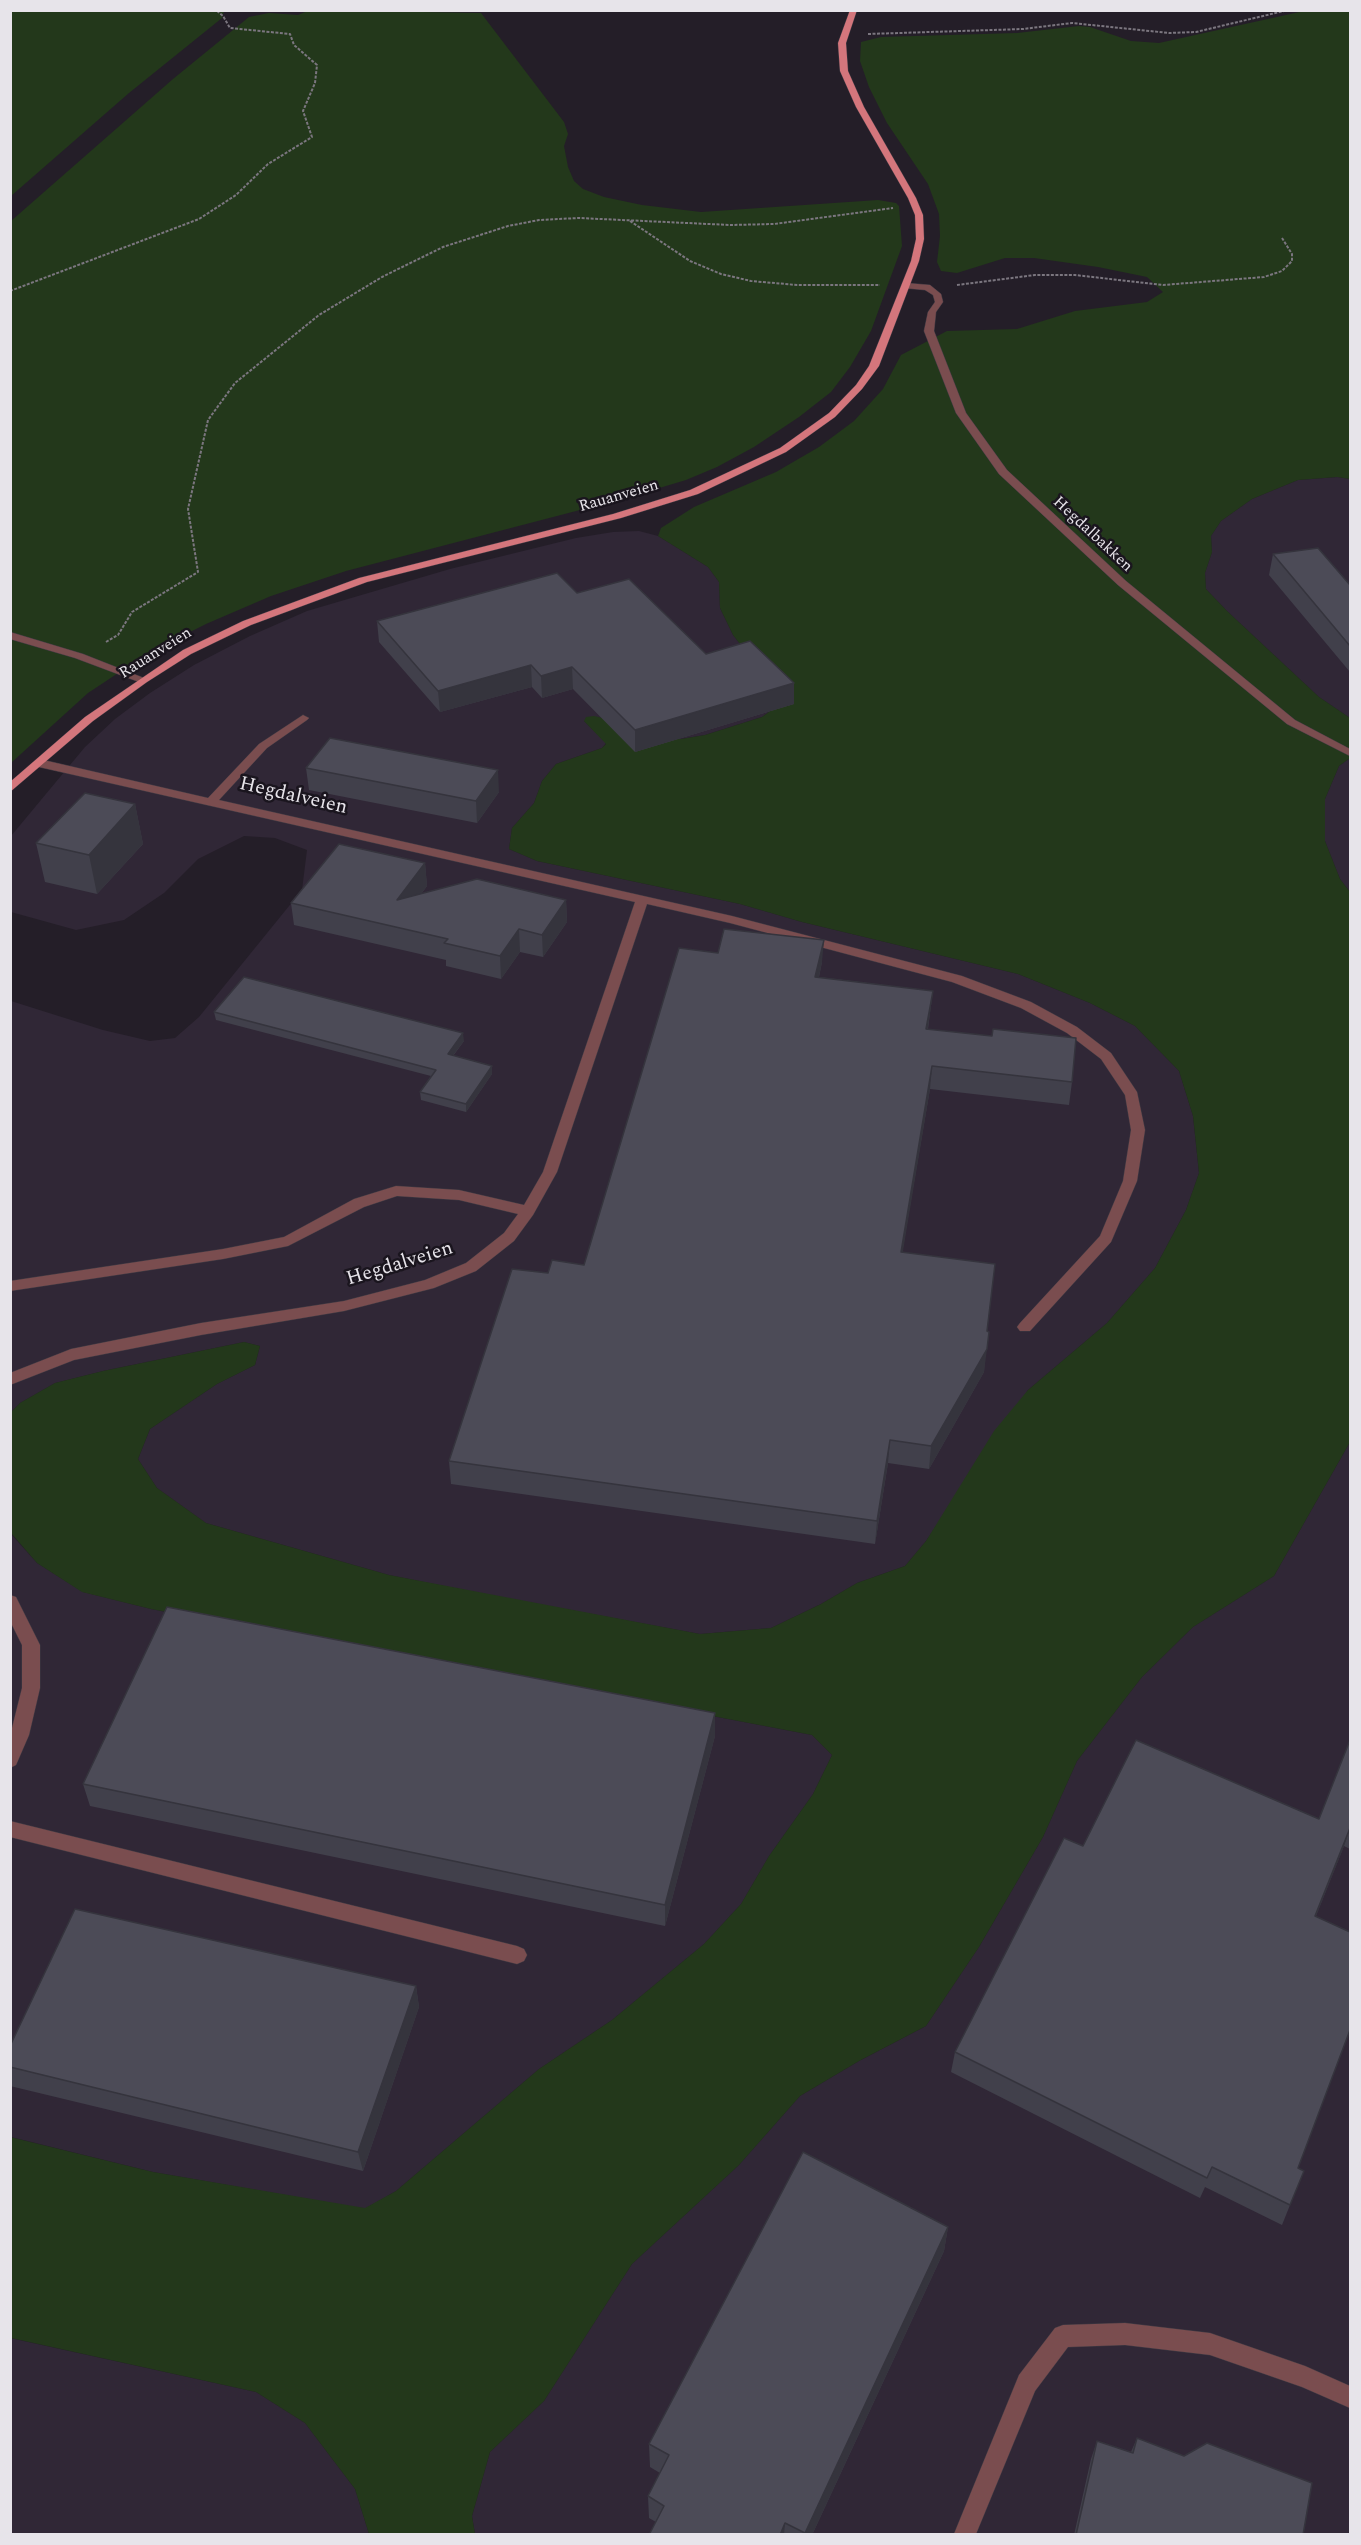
<!DOCTYPE html>
<html>
<head>
<meta charset="utf-8">
<style>
	body { margin:0 }
	#map { position:relative; width:1361px; height:2545px; overflow:hidden; background:#241e28; font-family:Spectral,serif }
	canvas { display:block }
	.frame { position:absolute; inset:0; border:12px solid #e7e4ea; pointer-events:none }
</style>
</head>
<body>
<div id="map">
<canvas width="1361" height="2545"></canvas>
<div class="frame"></div>
</div>
<script>
const g = document.querySelector('canvas').getContext('2d');
g.lineJoin = 'round';
function fillPath(path, color) {
  g.fillStyle = color;
  g.fill(path, 'evenodd');
}
function poly(rows) {
  const path = new Path2D();
  for (const r of rows) {
    path.moveTo(r[0], r[1]);
    for (let i = 2; i < r.length; i += 2) path.lineTo(r[i], r[i + 1]);
  }
  return path;
}
function strokePath(path, color, width, dash) {
  g.strokeStyle = color;
  g.lineWidth = width;
  g.lineCap = dash ? 'butt' : 'round';
  g.setLineDash(dash || []);
  g.stroke(path);
}
function label(font, color, halo, rows, align = 'center') {
  g.font = font + ' Spectral,serif';
  g.lineWidth = 5;
  g.setLineDash([]);
  g.textBaseline = 'middle';
  g.strokeStyle = halo;
  g.fillStyle = color;
  for (const [text, x, y, turn = 0] of rows) {
    g.save();
    g.translate(x, y);
    g.rotate((+turn || 0) * Math.PI / 180);
    g.textAlign = isNaN(turn) ? turn : align;
    if (halo) g.strokeText(text, 0, 0);
    g.fillText(text, 0, 0);
    g.restore();
  }
}
const built = poly([
	[1338,477,1350,479,1350,718,1319,697,1227,611,1206,589,1205,573,1212,552,1211,536,1221,521,1252,499,1298,480],
	[639,531,658,536,708,567,719,582,720,608,733,635,768,680,773,709,762,717,705,735,681,739,584,721,606,743,602,748,556,764,542,781,534,803,512,828,509,849,537,861,740,904,802,922,1018,974,1090,1003,1135,1026,1179,1071,1193,1116,1199,1173,1186,1210,1155,1268,1107,1323,1028,1390,926,1541,905,1566,857,1583,821,1604,771,1628,700,1634,499,1597,389,1575,206,1523,157,1488,138,1459,150,1429,217,1384,255,1365,260,1346,244,1342,103,1371,55,1383,20,1403,11,1412,11,1001,103,1030,150,1041,175,1038,199,1017,302,890,307,850,275,838,244,836,198,859,164,893,124,920,76,930,11,912,11,836,85,747,115,719,150,693,194,665,250,636,307,611,450,569,576,538,613,532],
	[1350,758,1350,892,1340,879,1325,841,1325,799,1339,766],
	[1350,1442,1350,2534,475,2534,472,2516,490,2452,544,2401,632,2264,739,2165,800,2096,859,2061,926,2026,979,1947,1043,1837,1077,1761,1142,1677,1193,1627,1274,1576],
	[10,1533,37,1563,83,1592,151,1609,812,1735,832,1755,813,1794,769,1856,741,1904,704,1944,612,2020,539,2069,396,2191,365,2209,153,2172,11,2137],
	[10,2338,256,2392,305,2423,355,2489,369,2534,11,2534]
]);
const green = poly([
	[11,10,224,10,224,11,222,18,129,93,11,196],
	[310,10,481,13,564,122,568,134,564,146,568,167,574,181,583,189,604,197,642,205,701,212,878,200,896,203,899,206,902,246,871,331,850,367,831,392,799,417,754,447,717,467,686,480,626,498,346,571,271,596,206,624,150,652,88,693,11,763,11,221,173,79,249,17,269,13,298,15],
	[1304,11,1350,11,1350,479,1337,477,1298,480,1252,499,1221,521,1211,536,1212,552,1205,573,1206,589,1227,611,1319,697,1350,718,1350,758,1339,766,1325,799,1325,841,1340,879,1350,892,1350,1442,1274,1576,1193,1627,1142,1677,1077,1761,1043,1837,979,1947,926,2026,859,2061,800,2096,739,2165,632,2264,544,2401,490,2452,472,2516,475,2534,369,2534,355,2489,305,2423,256,2392,11,2338,10,2137,153,2172,365,2208,396,2191,539,2069,612,2020,704,1944,741,1904,769,1856,813,1794,832,1755,812,1735,151,1609,82,1592,37,1563,11,1533,11,1412,20,1403,55,1383,103,1371,244,1342,260,1346,255,1365,217,1384,150,1429,138,1459,157,1488,206,1523,389,1575,700,1634,771,1628,821,1604,857,1583,905,1566,926,1541,994,1431,1028,1390,1107,1323,1155,1268,1186,1210,1199,1173,1193,1116,1179,1071,1135,1026,1090,1003,1018,974,802,922,740,904,537,861,509,849,512,828,534,803,542,781,556,764,602,748,606,744,584,721,586,717,594,716,612,720,667,737,681,739,705,735,762,717,773,709,768,680,733,635,720,608,719,582,708,567,658,536,661,528,694,507,776,472,819,447,854,421,883,389,901,355,947,331,1017,329,1075,311,1147,302,1163,292,1147,277,1098,267,1034,258,1005,258,957,273,941,271,937,262,940,236,939,214,928,184,887,123,869,87,860,61,861,42,881,37,1017,33,1079,26,1090,27,1131,41,1159,43]
]);
const path = poly([
	[868,34,1023,29,1072,23,1169,33,1196,32,1288,10],
	[630,221,690,261,721,274,751,281,797,285,880,285],
	[957,285,1035,275,1075,275,1163,285,1264,277,1282,271,1292,261,1292,254,1282,238],
	[10,291,199,219,236,195,268,164,312,137,303,111,315,83,317,65,294,45,290,34,230,28,223,16,216,10],
	[106,642,118,635,132,612,198,572,188,509,208,420,235,383,319,315,382,277,443,247,508,226,539,220,579,218,730,225,774,224,893,208]
]);
const minor = poly([
	[906,283,930,285,941,294,943,302,936,312,934,331,966,413,1007,470,1126,581,1295,720,1350,749,1350,756,1287,724,1118,585,999,474,956,413,924,331,928,312,935,302,933,295,925,290,903,288,902,286,906,283],
	[10,632,83,654,149,680,143,683,139,682,75,658,10,639,10,632],
	[303,715,309,718,307,720,267,748,219,800,732,916,962,976,1031,1002,1077,1027,1111,1053,1137,1092,1145,1130,1137,1181,1111,1242,1030,1331,1020,1331,1017,1327,1020,1323,1100,1236,1123,1181,1131,1130,1125,1095,1101,1059,1067,1033,1021,1008,952,982,730,923,647,904,557,1172,533,1215,514,1241,476,1271,434,1288,344,1311,201,1335,74,1360,10,1385,10,1373,71,1349,201,1323,344,1301,425,1280,466,1263,504,1233,518,1214,459,1200,397,1196,364,1207,288,1246,223,1259,10,1291,10,1281,223,1249,284,1237,354,1199,396,1186,459,1190,524,1205,543,1172,635,902,39,767,33,763,39,759,208,798,259,744,303,715],
	[10,1595,16,1597,40,1645,40,1688,29,1735,16,1765,10,1768,10,1736,22,1688,22,1645,10,1621,10,1595],
	[10,1821,517,1946,524,1949,527,1955,524,1961,517,1964,10,1837,10,1821],
	[1125,2323,1210,2333,1305,2366,1350,2386,1350,2408,1302,2387,1210,2355,1125,2345,1068,2347,1035,2391,976,2534,954,2534,1019,2375,1055,2328,1063,2325,1125,2323]
]);
const major = poly([
	[850,10,857,10,846,43,848,71,864,107,916,198,923,215,924,239,919,261,879,366,862,389,835,417,786,452,698,494,621,518,367,582,251,625,191,654,147,682,93,721,10,792,10,782,85,717,183,650,243,621,359,578,613,514,690,490,780,448,829,413,856,385,869,366,911,261,916,239,915,215,908,198,856,107,840,71,838,43,850,10]
]);
const wall = poly([
	[1273,554,1350,585,1350,672,1269,575],
	[577,593,706,654,794,683,794,704,635,752,573,689,542,698,532,687,440,712,379,642,377,621],
	[306,768,499,792,477,823,309,790],
	[135,804,143,844,97,894,45,882,36,843],
	[425,863,427,886,421,894,566,900,567,922,543,957,520,952,501,979,446,966,446,960,294,925,291,903],
	[718,953,822,962,819,977,933,991,930,1013,928,1029,1072,1082,1069,1105,930,1089,902,1253,987,1331,984,1372,929,1469,888,1463,875,1544,451,1484,449,1461,584,1265],
	[214,1012,464,1041,453,1056,492,1066,492,1074,466,1112,421,1100,420,1092,431,1076,216,1020],
	[715,1713,715,1736,665,1926,90,1806,83,1784],
	[1350,1740,1350,1849,1344,1846,1316,1916,1298,2168,1290,2205,1282,2225,1205,2187,1200,2198,951,2072,955,2052,1083,1846,1319,1819],
	[416,1986,419,2007,363,2171,10,2086,10,2046],
	[948,2227,944,2251,812,2535,649,2535,656,2522,649,2518,648,2496,660,2473,650,2467,649,2444],
	[1137,2438,1303,2535,1074,2535,1091,2459,1097,2441,1131,2452]
]);
const shadedWall = poly([
	[531,665,532,687,440,712,438,691],
	[572,667,573,689,542,698,541,676],
	[794,683,794,704,635,752,635,730],
	[498,770,499,792,477,823,476,801],
	[135,804,143,844,97,894,89,855],
	[425,863,427,886,399,922,397,900],
	[566,900,567,922,543,957,542,935],
	[519,929,520,952,501,979,500,956],
	[824,940,822,962,814,999,815,977],
	[933,991,930,1013,924,1051,926,1029],
	[463,1033,464,1041,448,1062,448,1054],
	[492,1066,492,1074,466,1112,466,1104],
	[932,1066,930,1089,899,1275,901,1252],
	[987,1349,984,1372,929,1469,931,1446],
	[890,1440,888,1463,875,1544,877,1521],
	[715,1713,715,1736,665,1926,665,1905],
	[1350,1828,1344,1846,1307,1937,1315,1916],
	[416,1986,419,2007,363,2171,358,2152],
	[948,2227,944,2251,812,2535,804,2535],
	[785,2523,784,2535,780,2535]
]);
const building = poly([
	[1318,548,1350,585,1350,646,1273,554,1318,548],
	[557,573,577,593,629,579,706,654,750,641,794,683,635,730,572,667,541,676,531,665,438,691,377,621,557,573],
	[330,738,498,770,476,801,306,768,330,738],
	[85,793,135,804,89,855,36,843,85,793],
	[339,844,425,863,397,900,477,879,566,900,542,935,519,929,500,956,444,943,448,939,291,903,339,844],
	[724,929,824,940,815,977,933,991,926,1029,992,1036,993,1029,1076,1038,1072,1082,932,1066,901,1252,995,1264,987,1331,989,1332,987,1349,931,1446,890,1440,877,1521,449,1461,512,1269,548,1273,552,1260,584,1265,679,948,718,953,724,929],
	[244,977,463,1033,448,1054,492,1066,466,1104,420,1092,436,1070,214,1012,244,977],
	[167,1607,715,1713,665,1905,83,1784,167,1607],
	[1136,1740,1319,1819,1350,1740,1350,1828,1315,1916,1350,1932,1350,2030,1298,2168,1304,2171,1290,2205,1212,2167,1207,2178,955,2052,1064,1838,1083,1846,1136,1740],
	[75,1909,416,1986,358,2152,10,2067,10,2046,75,1909],
	[803,2152,948,2227,805,2533,785,2523,780,2535,649,2535,664,2506,648,2496,669,2455,649,2444,803,2152],
	[1137,2438,1184,2456,1207,2443,1312,2483,1303,2535,1076,2535,1097,2441,1133,2453,1137,2438]
]);
const farStreetnames = [
	["Rauanveien",619,497,-16],
	["Hegdalbakken",1092,535,43],
	["Rauanveien",156,654,-32]
];
const streetNames = [
	["Hegdalveien",293,797,13],
	["Hegdalveien",400,1265,-17]
];
fillPath(built, '#302736');
fillPath(green, '#23381b');
strokePath(minor, '#3f3a43', 1);
strokePath(major, '#3f3a43', 1);
strokePath(path, '#7b767f', 2, [3, 1.5]);
fillPath(minor, '#7a4d4f');
fillPath(major, '#d4767c');
fillPath(wall, '#41404b');
fillPath(shadedWall, '#35343d');
fillPath(building, '#4c4b57');
strokePath(building, '#35343d', 1.5);
label('16px', '#e7e4ea', '#1a151e', farStreetnames);
label('20px', '#e7e4ea', '#1a151e', streetNames);
</script>
</body>
</html>
